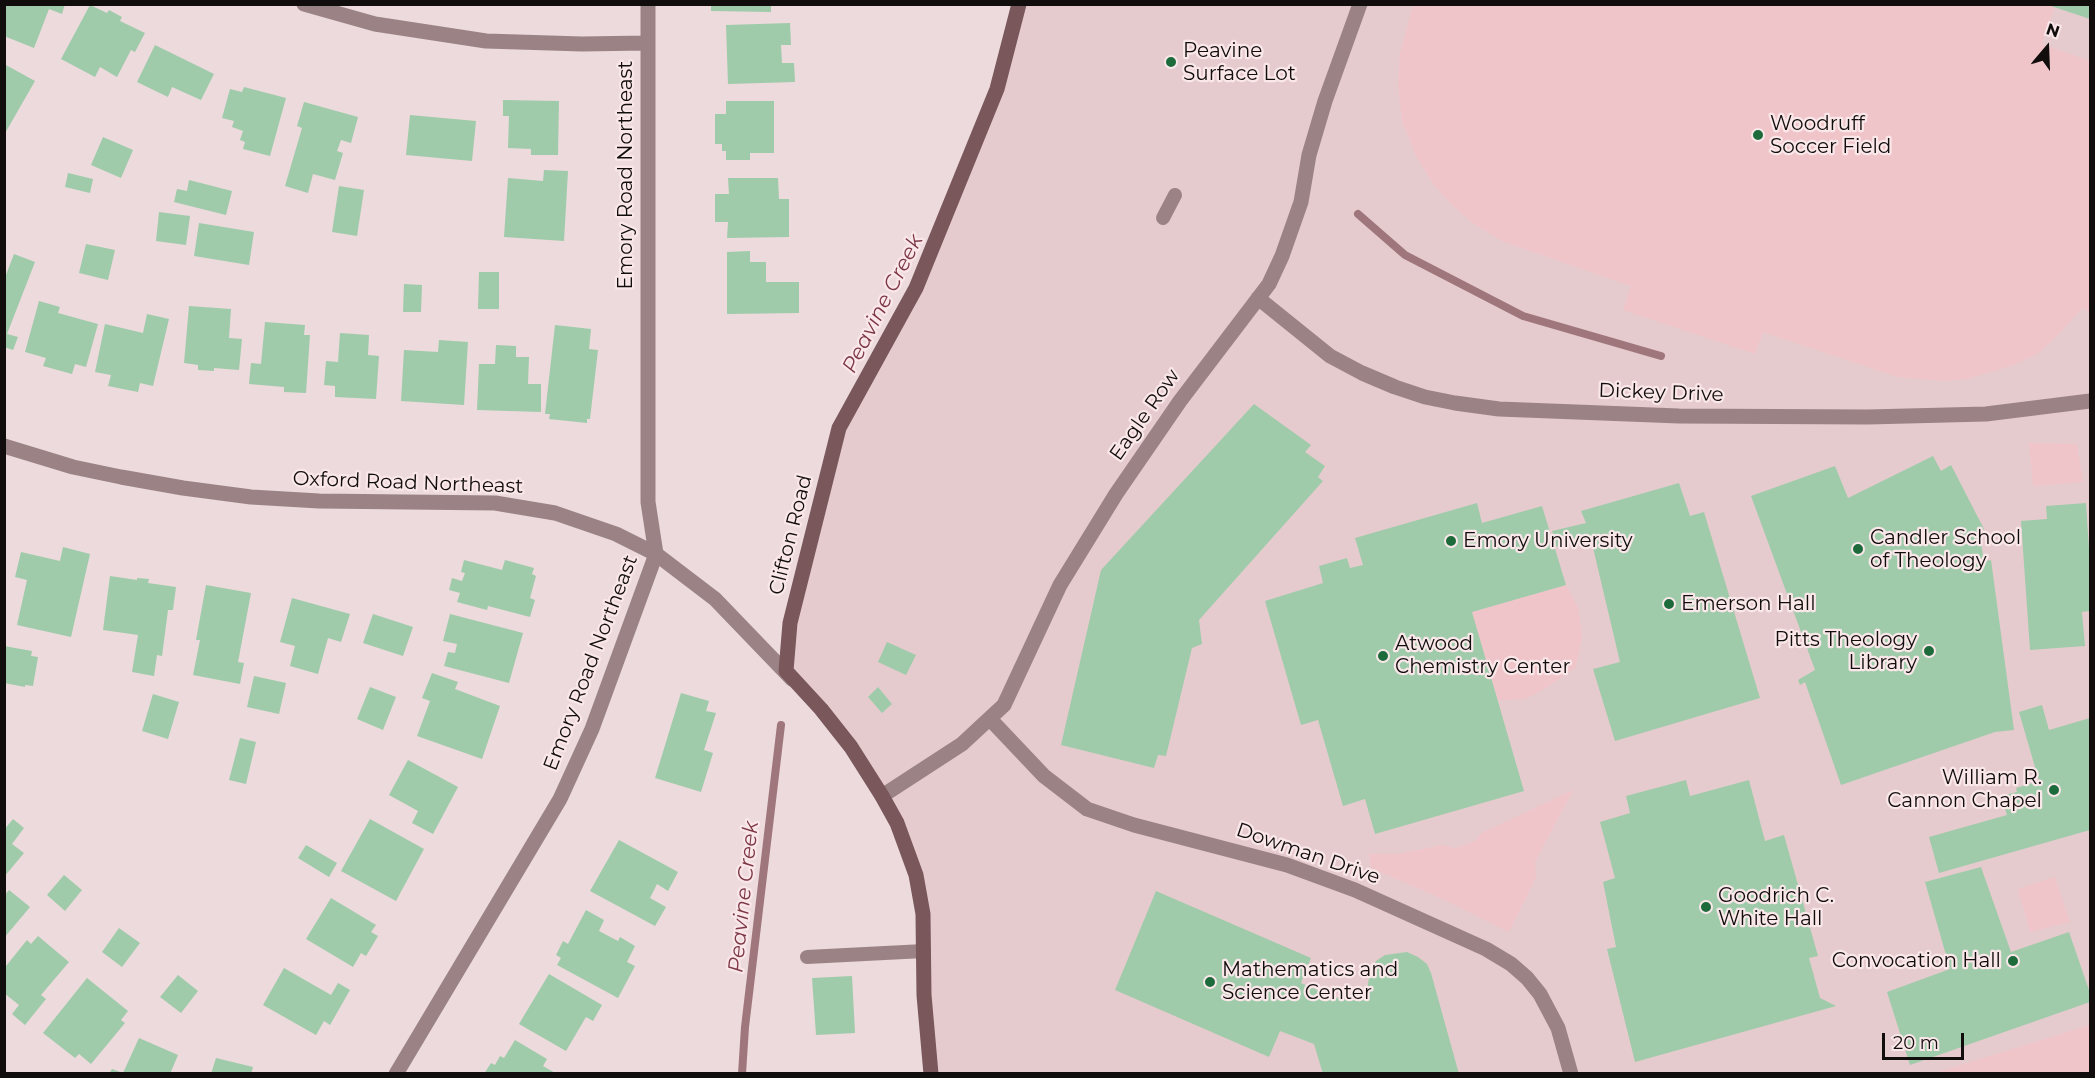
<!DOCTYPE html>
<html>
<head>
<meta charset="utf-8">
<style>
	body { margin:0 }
	#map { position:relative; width:2095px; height:1078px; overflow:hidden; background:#ecdadc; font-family:Montserrat,sans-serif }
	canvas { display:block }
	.frame { position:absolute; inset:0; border:6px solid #120d0d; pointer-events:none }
	.north { position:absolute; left:2017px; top:18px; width:60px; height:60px; -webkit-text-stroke:4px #fae7e9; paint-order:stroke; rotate:19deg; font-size:16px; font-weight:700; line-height:24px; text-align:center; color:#120d0d }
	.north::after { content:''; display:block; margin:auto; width:21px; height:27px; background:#120d0d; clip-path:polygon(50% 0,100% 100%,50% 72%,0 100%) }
	.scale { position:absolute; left:1882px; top:1033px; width:82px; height:27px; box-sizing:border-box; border:3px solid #120d0d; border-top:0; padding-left:8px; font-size:18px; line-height:21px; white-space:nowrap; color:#120d0d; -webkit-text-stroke:4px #fae7e9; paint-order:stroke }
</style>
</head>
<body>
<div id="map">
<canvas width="2095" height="1078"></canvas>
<div class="frame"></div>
<div class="north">N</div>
<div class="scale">20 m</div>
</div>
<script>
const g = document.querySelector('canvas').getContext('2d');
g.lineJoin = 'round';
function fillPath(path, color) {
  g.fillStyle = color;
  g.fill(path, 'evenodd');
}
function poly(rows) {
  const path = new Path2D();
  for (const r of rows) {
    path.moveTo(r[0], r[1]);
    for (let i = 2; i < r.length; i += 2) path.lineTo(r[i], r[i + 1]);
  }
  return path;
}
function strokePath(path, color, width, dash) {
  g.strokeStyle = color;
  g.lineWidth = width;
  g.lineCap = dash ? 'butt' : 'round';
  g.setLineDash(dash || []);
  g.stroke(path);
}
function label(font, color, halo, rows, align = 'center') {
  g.font = font + ' Montserrat,sans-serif';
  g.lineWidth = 4.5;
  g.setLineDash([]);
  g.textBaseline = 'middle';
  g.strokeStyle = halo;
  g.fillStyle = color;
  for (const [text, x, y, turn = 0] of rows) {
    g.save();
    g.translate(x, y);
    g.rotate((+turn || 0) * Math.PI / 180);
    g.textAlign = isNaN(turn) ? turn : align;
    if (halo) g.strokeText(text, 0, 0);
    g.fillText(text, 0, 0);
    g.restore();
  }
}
const built = poly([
	[1019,5,2090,5,2090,1073,931,1073,923,914,882,796,786,671,839,428,916,288,997,89]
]);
const green = poly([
	[2047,4,2055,7,2042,44,2090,61,2090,312,2082,308,2058,335,2037,354,2014,365,1967,379,1945,381,1898,377,1763,332,1755,354,1623,310,1631,286,1504,242,1474,224,1452,205,1433,184,1416,156,1402,121,1398,85,1400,53,1413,5],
	[2029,443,2077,444,2083,482,2033,486],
	[1566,585,1578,608,1582,636,1576,667,1546,688,1525,699,1498,700,1472,612],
	[1573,790,1535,862,1536,877,1509,932,1443,899,1371,868,1369,854,1398,854,1442,845,1455,848,1465,845,1475,841,1482,833],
	[2055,877,2070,922,2030,932,2018,889],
	[2090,1025,2090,1073,1935,1073]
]);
const stream = poly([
	[1358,214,1405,255,1523,316,1661,356],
	[742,1074,745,1027,781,725]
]);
const building = poly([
	[4,4,65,4,62,14,49,9,34,48,4,36],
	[711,4,771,4,771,12,711,11],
	[2048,4,2090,4,2090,19,2048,5],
	[90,5,107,13,109,10,122,17,120,21,145,33,135,52,131,50,117,77,100,67,95,77,61,59],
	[790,23,791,45,781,45,782,63,794,63,795,82,728,84,726,25],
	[155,45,214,74,201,100,172,87,168,97,137,82],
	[4,64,35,81,4,135],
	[244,87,286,98,270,156,243,149,245,142,240,140,243,131,232,127,234,121,222,118,230,89,242,92],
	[503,100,559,101,558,155,531,155,531,149,508,148,509,116,503,116],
	[726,101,774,101,774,153,750,153,750,160,726,160,726,151,722,151,722,144,715,144,715,114,726,114],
	[304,102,358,117,351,143,341,140,337,151,343,153,335,180,313,174,308,193,285,186,302,128,297,126],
	[410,115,476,121,472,161,406,155],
	[103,137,133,150,121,178,91,165],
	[544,170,568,171,564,241,504,237,508,178,543,181],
	[68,173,93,179,90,193,65,187],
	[728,178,778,178,779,199,789,199,789,237,727,238,728,222,715,222,715,194,729,194],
	[189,180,232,191,226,215,174,202,177,189,187,191],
	[339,186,364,190,357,236,332,232],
	[159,212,190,216,186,245,156,241],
	[199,223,254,232,249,265,194,256],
	[86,244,115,250,108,280,79,273],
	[750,251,750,262,766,262,766,282,799,282,799,313,727,314,727,252],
	[14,254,35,262,7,334,18,337,13,350,4,347,4,280],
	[479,272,499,272,499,309,478,309],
	[404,284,422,285,421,312,403,312],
	[39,301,60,307,58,313,98,324,86,367,75,364,72,374,43,366,46,358,25,352],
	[189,306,231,309,229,338,242,339,239,370,214,368,214,371,198,370,198,365,184,363],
	[147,314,169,319,153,386,140,383,138,392,108,386,111,375,95,372,105,324,143,333],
	[265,322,305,325,304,335,310,335,306,393,284,392,284,387,249,384,251,363,261,364],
	[555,325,591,329,589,349,598,350,590,419,587,419,587,423,549,419,550,414,545,414],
	[340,333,369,335,368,355,379,356,376,399,335,397,335,386,324,385,326,361,338,362],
	[439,340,468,342,464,405,401,401,404,350,438,352],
	[496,345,516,346,516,357,529,357,528,384,541,384,541,412,477,410,479,364,495,364],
	[1254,404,1311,445,1305,452,1325,466,1318,477,1323,481,1199,620,1202,644,1192,648,1166,756,1158,755,1154,768,1061,745,1101,570],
	[1933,456,1941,471,1951,465,1984,529,1979,532,1984,561,1991,560,2014,730,1995,732,1841,785,1805,682,1800,685,1798,680,1815,670,1751,496,1835,466,1848,498],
	[1679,483,1690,516,1704,512,1760,698,1615,741,1593,669,1620,662,1590,535,1556,547,1552,531,1586,523,1581,511],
	[1477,503,1482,523,1542,506,1566,585,1472,612,1524,791,1375,834,1365,799,1343,806,1318,720,1301,725,1265,601,1323,583,1319,566,1347,558,1350,568,1363,565,1355,538],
	[2086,503,2090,564,2090,611,2082,612,2085,646,2030,650,2021,521,2047,519,2046,506],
	[63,547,90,554,71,637,17,625,27,580,15,577,21,552,60,561],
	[464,560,502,570,505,560,534,568,532,574,536,576,530,598,535,600,530,617,488,606,487,610,457,602,460,593,449,590,452,578,462,581,465,573,461,572],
	[110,576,137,580,137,578,149,579,148,583,176,587,173,610,168,610,162,656,157,655,154,676,132,672,138,635,103,630],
	[206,585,251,593,238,662,244,663,240,684,193,675,200,640,196,640],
	[292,598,350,614,341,642,328,638,318,674,290,666,295,646,280,642],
	[373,614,413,627,403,656,363,643],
	[450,614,523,633,509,683,444,666,448,652,455,653,457,644,443,641],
	[887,642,916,655,906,675,878,662],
	[4,646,32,651,31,656,38,657,33,686,25,685,25,687,4,683],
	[432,673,458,682,455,689,500,706,482,759,417,736,430,701,422,698],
	[254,676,286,683,279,714,247,707],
	[370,687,396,697,383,730,357,719],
	[878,687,892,704,882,713,868,697],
	[681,693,709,701,706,711,716,713,704,750,713,753,701,792,655,778],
	[153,694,179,702,168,739,142,731],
	[2042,705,2049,730,2090,718,2090,830,1939,873,1929,837,2007,815,2001,796,2017,792,2016,788,2039,781,2019,712],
	[240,738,256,742,246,784,229,780],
	[408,760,458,787,433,834,412,823,418,811,389,795],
	[1686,780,1690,796,1749,780,1765,841,1784,835,1818,956,1809,958,1820,998,1836,1006,1635,1062,1607,949,1616,947,1603,882,1615,878,1600,822,1630,813,1626,796],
	[13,819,24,828,12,844,24,853,4,877,4,830],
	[370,819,424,849,396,901,341,871],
	[619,840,678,872,668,891,657,884,650,898,666,907,655,926,590,891],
	[306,845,337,863,329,877,298,858],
	[1981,867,2011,952,2069,932,2090,993,2090,1002,1910,1065,1887,992,1950,969,1925,882],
	[64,875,82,890,65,911,47,895],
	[9,890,30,907,4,938,4,896],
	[1156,891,1311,958,1301,983,1336,998,1367,991,1370,970,1376,961,1385,955,1407,952,1418,957,1427,964,1431,973,1459,1074,1323,1074,1314,1044,1280,1031,1269,1057,1115,990],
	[331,898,376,925,371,932,378,936,366,956,361,953,353,967,306,939],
	[586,910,604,920,599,931,618,941,620,937,635,946,627,962,635,966,618,998,557,965,561,958,556,955,563,941,568,944],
	[119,928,140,943,122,967,102,952],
	[38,936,69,962,41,995,46,999,25,1025,12,1014,19,1005,4,993,4,965,6,966,27,940,31,944],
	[284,968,331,995,338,983,350,990,330,1025,324,1021,316,1035,263,1005],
	[549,974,602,1005,593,1021,586,1017,566,1051,519,1024],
	[178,975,198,991,181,1013,160,997],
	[852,976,855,1033,816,1035,812,978],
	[87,978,128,1011,121,1020,125,1023,91,1064,79,1054,75,1058,43,1033],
	[139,1038,178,1055,170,1074,109,1074,112,1069,123,1073],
	[515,1040,547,1059,543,1066,557,1074,484,1074,491,1063,495,1065,500,1056,504,1058],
	[216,1058,253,1067,251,1074,211,1074]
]);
const service = poly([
	[1163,218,1175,195],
	[807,957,924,951]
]);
const minor = poly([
	[304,4,375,24,486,41,582,44,646,43],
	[1258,298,1330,356,1362,373,1395,387,1425,397,1455,403,1499,409,1679,416,1868,417,1986,414,2090,401],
	[990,719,1044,776,1087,809,1134,825,1287,865,1355,890,1486,949,1511,964,1527,978,1540,994,1558,1028,1571,1074],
	[882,796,962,744,1004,705,1060,585,1116,494,1180,401,1269,284,1282,256,1301,202,1309,155,1325,101,1360,4],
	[396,1074,560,799,592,729,656,554,648,502,648,4]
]);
const tertiary = poly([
	[4,446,73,467,121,477,183,488,251,497,319,501,495,503,555,513,616,534,656,554,715,599,792,679]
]);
const secondary = poly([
	[931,1074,924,995,923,914,916,875,897,823,882,796,851,747,821,709,786,671,790,623,839,428,916,288,997,89,1019,4]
]);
const markers = [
	[1171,62,6,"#1d6b3a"],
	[1758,135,6,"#1d6b3a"],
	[1451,541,6,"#1d6b3a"],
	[1858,549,6,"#1d6b3a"],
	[1669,604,6,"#1d6b3a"],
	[1929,651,6,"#1d6b3a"],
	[1383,656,6,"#1d6b3a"],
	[2054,790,6,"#1d6b3a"],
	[1706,907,6,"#1d6b3a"],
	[2013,961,6,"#1d6b3a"],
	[1210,982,6,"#1d6b3a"]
];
const poiNames = [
	["Peavine",1183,51],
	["Surface Lot",1183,74],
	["Woodruff",1770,124],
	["Soccer Field",1770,147],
	["Candler School",1870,538],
	["of Theology",1870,561],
	["Emory University",1463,541],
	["Emerson Hall",1681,604],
	["Pitts Theology",1917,640,"right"],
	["Library",1917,663,"right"],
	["Atwood",1395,644],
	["Chemistry Center",1395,667],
	["William R.",2042,778,"right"],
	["Cannon Chapel",2042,801,"right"],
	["Goodrich C.",1718,896],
	["White Hall",1718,919],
	["Convocation Hall",2001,961,"right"],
	["Mathematics and",1222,970],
	["Science Center",1222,993]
];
const streetNames = [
	["Emory Road Northeast",626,175,-90],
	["Dickey Drive",1661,393,2],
	["Eagle Row",1145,415,-55],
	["Oxford Road Northeast",408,483,2],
	["Clifton Road",791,535,-76],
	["Emory Road Northeast",591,663,-69],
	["Dowman Drive",1308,854,19]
];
const waterNames = [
	["Peavine Creek",883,304,-63],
	["Peavine Creek",744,897,-84]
];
fillPath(built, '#e6cbce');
fillPath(green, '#f0c5ca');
strokePath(stream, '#9f767b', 8);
fillPath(building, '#9fcbaa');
strokePath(service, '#9b8385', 14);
strokePath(minor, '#9b8385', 15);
strokePath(tertiary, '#9b8385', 15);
strokePath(secondary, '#79575b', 15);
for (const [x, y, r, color] of markers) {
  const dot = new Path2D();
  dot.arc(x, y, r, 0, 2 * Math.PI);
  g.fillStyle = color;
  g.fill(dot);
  strokePath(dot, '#fae7e9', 2);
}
label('20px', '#120d0d', '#fae7e9', poiNames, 'left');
label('20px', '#120d0d', '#fae7e9', streetNames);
label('italic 21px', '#7d3845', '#fae7e9', waterNames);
</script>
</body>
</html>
